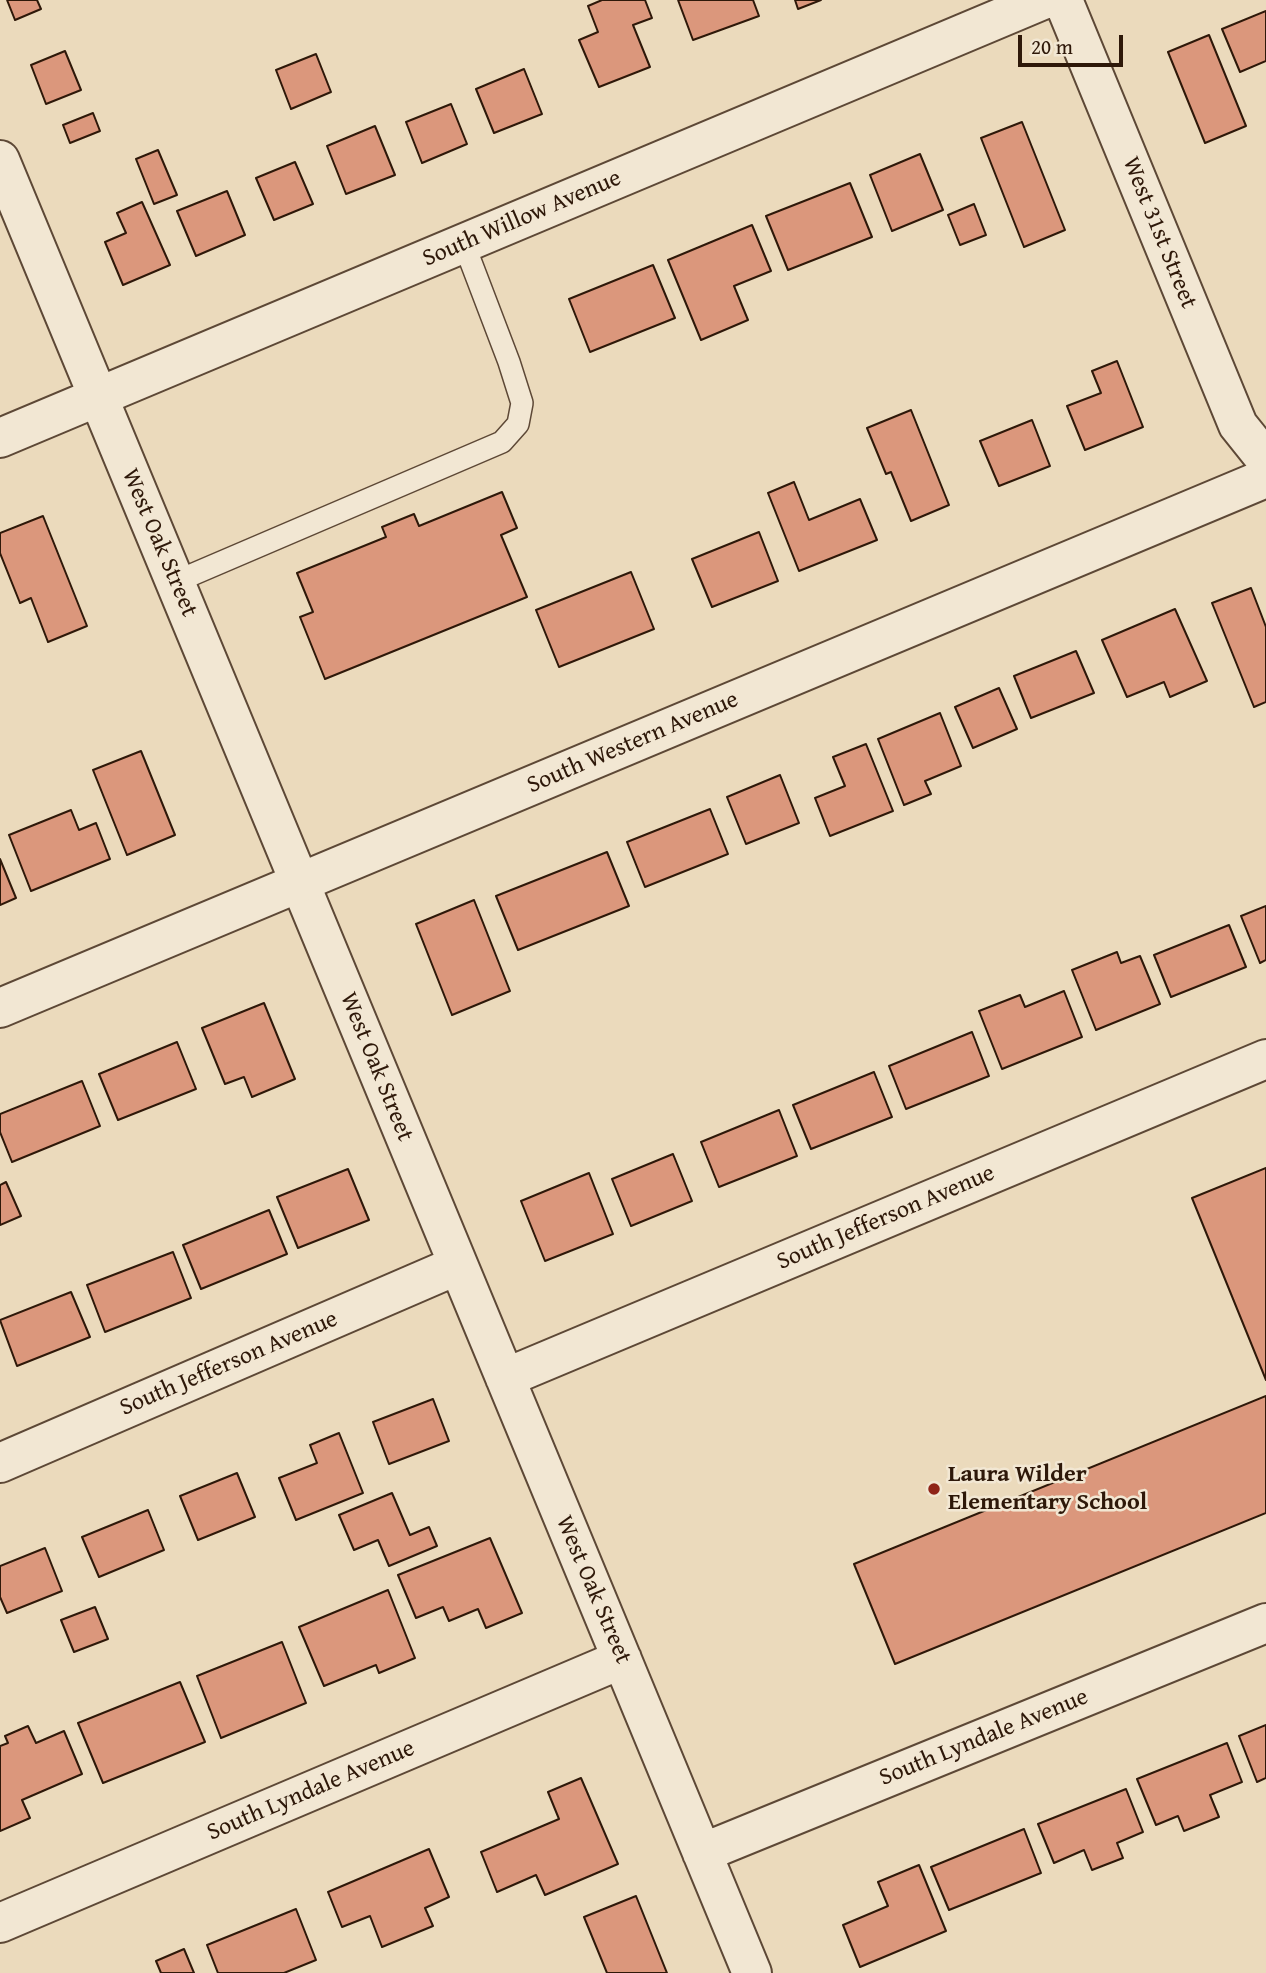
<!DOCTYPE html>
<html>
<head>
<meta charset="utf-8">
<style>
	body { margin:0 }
	#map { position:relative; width:1266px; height:1973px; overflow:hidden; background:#ebdabc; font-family:"Gentium Book Plus",serif }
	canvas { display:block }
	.scale { position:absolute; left:1018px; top:35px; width:105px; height:32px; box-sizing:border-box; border:4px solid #2e1809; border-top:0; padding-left:9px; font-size:21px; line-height:24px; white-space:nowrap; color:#2e1809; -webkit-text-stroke:5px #f2e7d3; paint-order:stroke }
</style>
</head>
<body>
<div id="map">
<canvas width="1266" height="1973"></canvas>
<div class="scale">20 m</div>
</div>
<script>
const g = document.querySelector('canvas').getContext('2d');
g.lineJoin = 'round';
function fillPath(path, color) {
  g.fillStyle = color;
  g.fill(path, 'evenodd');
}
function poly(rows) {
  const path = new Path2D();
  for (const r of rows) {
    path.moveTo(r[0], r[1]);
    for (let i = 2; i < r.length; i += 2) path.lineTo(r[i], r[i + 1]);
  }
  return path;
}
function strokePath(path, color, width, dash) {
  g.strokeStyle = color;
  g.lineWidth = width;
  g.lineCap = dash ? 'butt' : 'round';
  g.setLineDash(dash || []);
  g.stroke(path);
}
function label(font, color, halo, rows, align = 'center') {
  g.font = font + ' "Gentium Book Plus",serif';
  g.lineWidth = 5;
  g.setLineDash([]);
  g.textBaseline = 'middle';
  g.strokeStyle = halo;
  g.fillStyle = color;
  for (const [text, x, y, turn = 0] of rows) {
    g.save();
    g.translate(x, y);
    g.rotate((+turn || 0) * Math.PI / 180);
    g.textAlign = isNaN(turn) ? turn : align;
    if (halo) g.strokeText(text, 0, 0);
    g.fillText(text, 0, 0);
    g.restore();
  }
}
const building = poly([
	[7,0,37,0,41,9,15,20,7,0],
	[602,0,645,0,652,18,633,25,650,67,599,87,579,40,598,32,588,6,602,0],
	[678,0,753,0,759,16,693,40,678,0],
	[795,0,821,0,798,9,795,0],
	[1266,11,1266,61,1240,72,1222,29,1266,11],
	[1209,35,1246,126,1205,143,1168,52,1209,35],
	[65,51,81,90,46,104,31,65,65,51],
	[316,54,331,92,291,109,276,70,316,54],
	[524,69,542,114,494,133,476,89,524,69],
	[451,104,467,144,422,163,406,122,451,104],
	[93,113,100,131,70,143,63,125,93,113],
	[1022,122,1065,230,1024,247,981,138,1022,122],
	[375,126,395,175,346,194,327,146,375,126],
	[158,150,177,195,154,204,136,159,158,150],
	[920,154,943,210,892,231,870,175,920,154],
	[295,162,313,204,274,220,256,178,295,162],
	[850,183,872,237,788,270,766,216,850,183],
	[227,191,245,235,196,256,177,211,227,191],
	[142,202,170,265,123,285,105,242,126,233,117,213,142,202],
	[974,204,986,235,960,245,948,215,974,204],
	[752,225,771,271,734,286,748,320,701,340,668,260,752,225],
	[653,265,675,318,590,352,569,299,653,265],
	[1117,361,1143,427,1085,450,1067,406,1101,393,1092,371,1117,361],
	[911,410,949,505,911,521,891,472,886,474,867,428,911,410],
	[1032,420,1050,466,999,486,980,441,1032,420],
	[794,482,809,520,860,499,877,540,799,571,768,493,794,482],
	[502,492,517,528,501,535,527,597,325,679,300,617,313,612,297,573,386,537,382,527,414,514,419,526,502,492],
	[43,516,87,626,48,642,31,598,20,603,0,553,0,533,43,516],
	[759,532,778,581,712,607,692,559,759,532],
	[631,572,654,629,559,667,536,610,631,572],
	[1251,588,1266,627,1266,702,1254,707,1212,603,1251,588],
	[1175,609,1207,681,1170,697,1164,682,1127,697,1102,640,1175,609],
	[1076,651,1094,693,1031,718,1014,676,1076,651],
	[999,688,1017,729,973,748,955,707,999,688],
	[940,713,961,766,925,781,931,794,904,805,878,739,940,713],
	[866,744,893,811,830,836,815,798,845,786,833,757,866,744],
	[141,751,175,835,127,855,93,770,141,751],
	[780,775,799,823,746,844,727,797,780,775],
	[710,809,728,854,645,887,627,842,710,809],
	[71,810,79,830,96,823,110,859,31,891,9,835,71,810],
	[607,852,629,906,518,950,496,896,607,852],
	[0,859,16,898,0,905,0,859],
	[474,900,510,991,452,1015,416,924,474,900],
	[1266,906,1266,960,1260,963,1241,916,1266,906],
	[1229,925,1246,967,1171,997,1154,955,1229,925],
	[1117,952,1121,963,1140,956,1160,1004,1096,1030,1072,970,1117,952],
	[1064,991,1082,1037,1002,1069,979,1011,1020,995,1025,1007,1064,991],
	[264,1003,295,1079,252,1097,244,1077,225,1084,202,1028,264,1003],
	[972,1032,989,1076,906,1109,889,1066,972,1032],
	[177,1042,196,1089,118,1120,99,1074,177,1042],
	[874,1072,892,1117,811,1149,793,1105,874,1072],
	[82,1081,100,1126,12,1162,0,1132,0,1114,82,1081],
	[779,1110,797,1156,719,1187,701,1142,779,1110],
	[673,1154,692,1201,631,1226,612,1179,673,1154],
	[1266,1168,1266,1380,1192,1198,1266,1168],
	[348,1169,369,1220,298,1248,277,1197,348,1169],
	[589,1173,613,1234,545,1261,521,1201,589,1173],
	[6,1182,21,1216,0,1225,0,1185,6,1182],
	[269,1210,287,1254,201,1289,183,1245,269,1210],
	[173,1252,191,1298,105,1332,87,1285,173,1252],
	[71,1292,90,1337,17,1366,0,1320,71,1292],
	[1266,1396,1266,1513,895,1664,854,1564,1266,1396],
	[433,1399,449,1441,389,1464,373,1422,433,1399],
	[339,1433,363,1493,296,1520,279,1478,317,1463,310,1445,339,1433],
	[237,1473,255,1517,198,1540,180,1496,237,1473],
	[392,1493,410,1535,429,1527,437,1546,389,1566,378,1540,354,1550,339,1515,392,1493],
	[148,1510,164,1550,99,1577,82,1537,148,1510],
	[490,1538,522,1613,486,1628,478,1609,449,1621,443,1607,416,1618,398,1575,490,1538],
	[45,1548,62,1591,7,1613,0,1597,0,1566,45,1548],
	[388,1590,415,1658,379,1673,376,1665,324,1686,299,1627,388,1590],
	[95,1607,108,1639,74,1652,61,1620,95,1607],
	[282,1642,306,1703,221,1738,197,1676,282,1642],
	[180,1682,205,1742,103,1783,78,1723,180,1682],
	[1266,1725,1266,1778,1257,1782,1239,1736,1266,1725],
	[28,1726,36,1743,64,1731,82,1774,22,1800,30,1818,0,1831,0,1746,8,1743,5,1736,28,1726],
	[1227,1743,1242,1782,1210,1795,1219,1817,1184,1831,1178,1816,1156,1825,1137,1779,1227,1743],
	[581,1778,618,1864,545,1895,536,1875,497,1892,481,1852,559,1819,548,1792,581,1778],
	[1126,1789,1143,1832,1117,1843,1123,1858,1092,1870,1084,1850,1054,1863,1038,1824,1126,1789],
	[1024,1829,1041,1873,949,1910,931,1867,1024,1829],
	[429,1849,449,1897,425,1908,433,1926,382,1947,370,1916,342,1927,328,1892,429,1849],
	[919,1865,946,1931,860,1967,843,1925,888,1906,878,1882,919,1865],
	[636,1896,667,1973,607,1973,584,1917,636,1896],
	[296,1909,316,1960,284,1973,218,1973,207,1945,296,1909],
	[184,1949,194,1973,161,1973,156,1961,184,1949]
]);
const service = poly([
	[175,582,502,442,518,424,522,403,509,362,464,244]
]);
const minor = poly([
	[1063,0,1238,425,1266,460],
	[0,160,752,1973],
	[0,438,1043,0],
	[505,1378,1266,1059],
	[0,1463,458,1265],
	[702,1853,1266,1623],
	[0,1923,622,1659]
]);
const tertiary = poly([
	[0,1008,1266,478]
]);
const markers = [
	[934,1489,7,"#8f2418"]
];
const streetNames = [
	["South Willow Avenue",522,219,-23],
	["West 31st Street",1159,233,68],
	["West Oak Street",159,543,67],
	["South Western Avenue",633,743,-23],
	["West Oak Street",376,1067,68],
	["South Jefferson Avenue",886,1218,-23],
	["South Jefferson Avenue",229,1364,-23],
	["West Oak Street",593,1590,67],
	["South Lyndale Avenue",984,1738,-22],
	["South Lyndale Avenue",311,1791,-23]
];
const poiNames = [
	["Laura Wilder",948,1475],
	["Elementary School",948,1503]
];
fillPath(building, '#db977c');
strokePath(building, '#2e1809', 2);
strokePath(service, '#5d4836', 24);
strokePath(minor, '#5d4836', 42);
strokePath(tertiary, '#5d4836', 42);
strokePath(service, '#f2e7d3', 21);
strokePath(minor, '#f2e7d3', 38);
strokePath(tertiary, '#f2e7d3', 38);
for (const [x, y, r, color] of markers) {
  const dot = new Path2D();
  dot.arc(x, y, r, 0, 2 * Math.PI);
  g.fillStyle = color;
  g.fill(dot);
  strokePath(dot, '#f2e7d3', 2.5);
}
label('24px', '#2e1809', '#f2e7d3', streetNames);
label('bold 24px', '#2e1809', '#f2e7d3', poiNames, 'left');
</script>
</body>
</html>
